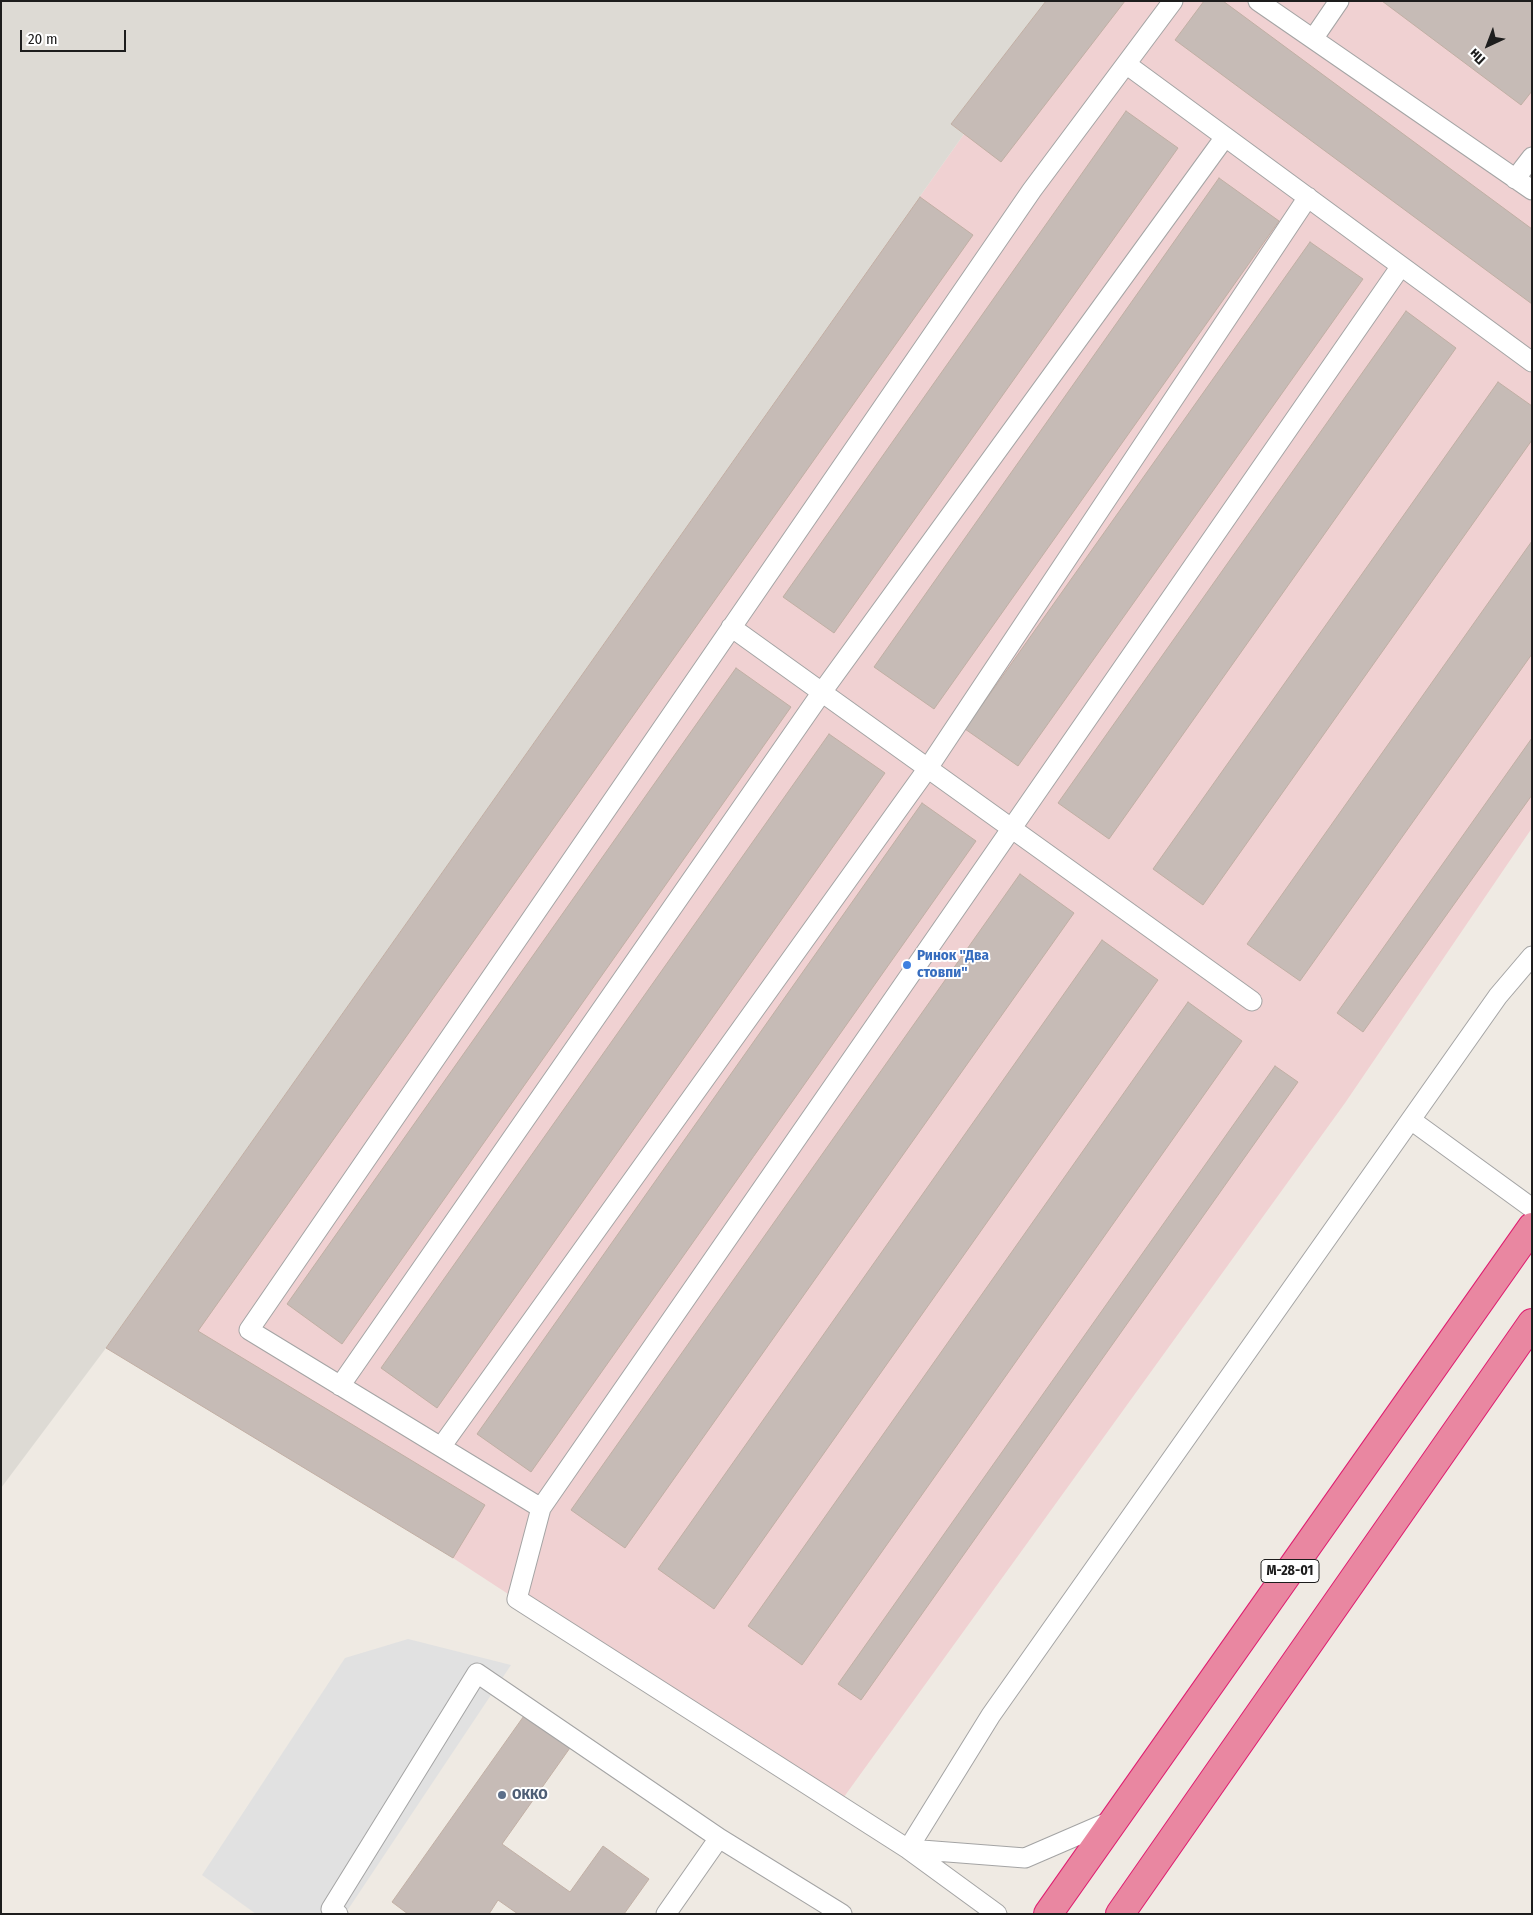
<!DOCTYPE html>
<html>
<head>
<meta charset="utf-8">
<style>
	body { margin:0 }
	#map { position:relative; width:1533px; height:1915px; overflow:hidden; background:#efeae3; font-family:"Fira Sans Condensed",sans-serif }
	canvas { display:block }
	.frame { position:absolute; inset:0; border:2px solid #1d1d1d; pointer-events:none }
	.north { position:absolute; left:1463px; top:20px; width:50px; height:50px; -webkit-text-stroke:4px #fff; paint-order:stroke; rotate:223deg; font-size:14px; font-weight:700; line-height:20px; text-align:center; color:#1d1d1d }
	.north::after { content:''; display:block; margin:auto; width:18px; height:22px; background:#1d1d1d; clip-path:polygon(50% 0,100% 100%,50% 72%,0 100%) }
	.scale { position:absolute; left:20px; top:30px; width:106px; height:22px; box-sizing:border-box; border:2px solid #1d1d1d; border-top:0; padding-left:6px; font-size:15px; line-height:18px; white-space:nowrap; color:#1d1d1d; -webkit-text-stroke:4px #fff; paint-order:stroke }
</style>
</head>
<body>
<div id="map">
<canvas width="1533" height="1915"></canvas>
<div class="frame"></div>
<div class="north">Пн</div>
<div class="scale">20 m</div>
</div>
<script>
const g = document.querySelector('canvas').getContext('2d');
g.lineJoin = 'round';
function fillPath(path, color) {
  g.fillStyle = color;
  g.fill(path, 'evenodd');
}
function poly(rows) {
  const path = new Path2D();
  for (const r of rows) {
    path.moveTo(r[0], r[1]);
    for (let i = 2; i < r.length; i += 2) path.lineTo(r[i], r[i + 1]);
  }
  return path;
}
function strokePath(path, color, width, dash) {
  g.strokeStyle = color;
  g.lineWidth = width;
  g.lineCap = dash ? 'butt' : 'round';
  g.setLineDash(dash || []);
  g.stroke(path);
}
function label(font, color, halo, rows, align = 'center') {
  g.font = font + ' "Fira Sans Condensed",sans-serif';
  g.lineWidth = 4;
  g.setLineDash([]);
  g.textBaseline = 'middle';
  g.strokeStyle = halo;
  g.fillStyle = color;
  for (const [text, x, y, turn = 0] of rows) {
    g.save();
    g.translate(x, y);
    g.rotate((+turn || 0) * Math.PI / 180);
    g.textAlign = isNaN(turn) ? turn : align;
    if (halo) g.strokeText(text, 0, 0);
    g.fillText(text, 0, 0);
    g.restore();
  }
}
const commercial = poly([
	[1046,1,1532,1,1532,828,1345,1103,836,1808,453,1558,106,1348,964,134,951,124]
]);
const airport = poly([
	[1,1,1046,1,951,124,964,134,106,1348,1,1488]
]);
const parking = poly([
	[408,1639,511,1665,345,1914,256,1914,202,1875,345,1658]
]);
const building = poly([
	[1046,1,1125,1,1001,162,951,124,1046,1],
	[1204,1,1223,1,1532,229,1532,304,1175,40,1204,1],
	[1382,1,1532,1,1532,91,1521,105,1382,1],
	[1126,111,1178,148,834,633,783,597,1126,111],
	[1219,178,1279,221,934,709,874,667,1219,178],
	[920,197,973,235,198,1331,485,1505,453,1558,106,1348,920,197],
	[1310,242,1363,279,1018,766,965,729,1310,242],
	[1406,311,1456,348,1109,839,1058,803,1406,311],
	[1498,382,1532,406,1532,440,1203,905,1153,869,1498,382],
	[1532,541,1532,654,1300,981,1247,944,1532,541],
	[736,668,791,707,342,1344,287,1304,736,668],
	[829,734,885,773,437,1408,381,1368,829,734],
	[1532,738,1532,795,1363,1032,1337,1013,1532,738],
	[922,803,976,841,531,1472,477,1434,922,803],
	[1020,874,1074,913,625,1548,571,1510,1020,874],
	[1102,940,1158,980,714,1609,658,1569,1102,940],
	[1188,1002,1242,1041,802,1665,748,1626,1188,1002],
	[1275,1066,1298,1082,861,1700,838,1684,1275,1066],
	[526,1713,572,1745,502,1844,570,1892,603,1846,649,1879,624,1914,518,1914,498,1900,489,1914,408,1914,392,1902,526,1713]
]);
const lane = poly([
	[1258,1,1532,190],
	[1313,39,1339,1],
	[1126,64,1532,362],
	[1515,179,1532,157],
	[731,627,1252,1001],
	[1411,1120,1532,1208],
	[340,1386,822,692,1225,137],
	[441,1447,928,768,1308,197],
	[541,1508,1401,266],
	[908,1849,991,1715,1498,996,1532,956],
	[909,1849,1025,1858,1113,1820],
	[338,1914,331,1909,477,1673,719,1838],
	[666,1914,719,1838,842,1914],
	[997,1914,908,1849,517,1599,541,1508,249,1330,1032,190,1173,1]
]);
const highway = poly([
	[1048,1914,1532,1227],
	[1120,1914,1532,1323]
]);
const markers = [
	[907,965,5,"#3f7fe0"],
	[502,1795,5,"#5c6f8a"]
];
const shields = [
	[1290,1571,58]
];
const shieldNames = [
	["М-28-01",1290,1571]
];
const shopNames = [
	["Ринок \"Два",917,956],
	["стовпи\"",917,973]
];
const serviceNames = [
	["ОККО",512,1795]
];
fillPath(commercial, '#f0d1d2');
fillPath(airport, '#dddad4');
fillPath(parking, '#e1e1e1');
fillPath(building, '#c6bbb6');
strokePath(building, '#c1afa4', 1);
strokePath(lane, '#a4a4a4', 21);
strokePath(highway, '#de1e70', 30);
strokePath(lane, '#fff', 19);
strokePath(highway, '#e987a1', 28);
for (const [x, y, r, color] of markers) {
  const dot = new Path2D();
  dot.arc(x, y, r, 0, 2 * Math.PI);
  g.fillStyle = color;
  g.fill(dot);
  strokePath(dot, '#fff', 2);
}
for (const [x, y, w] of shields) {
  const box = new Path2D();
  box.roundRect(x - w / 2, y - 11.5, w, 23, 4);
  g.fillStyle = '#fff';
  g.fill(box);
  strokePath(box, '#1d1d1d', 1);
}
label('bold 14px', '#1d1d1d', null, shieldNames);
label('bold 15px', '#366cbe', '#fff', shopNames, 'left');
label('bold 15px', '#4e5e75', '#fff', serviceNames, 'left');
</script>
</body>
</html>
